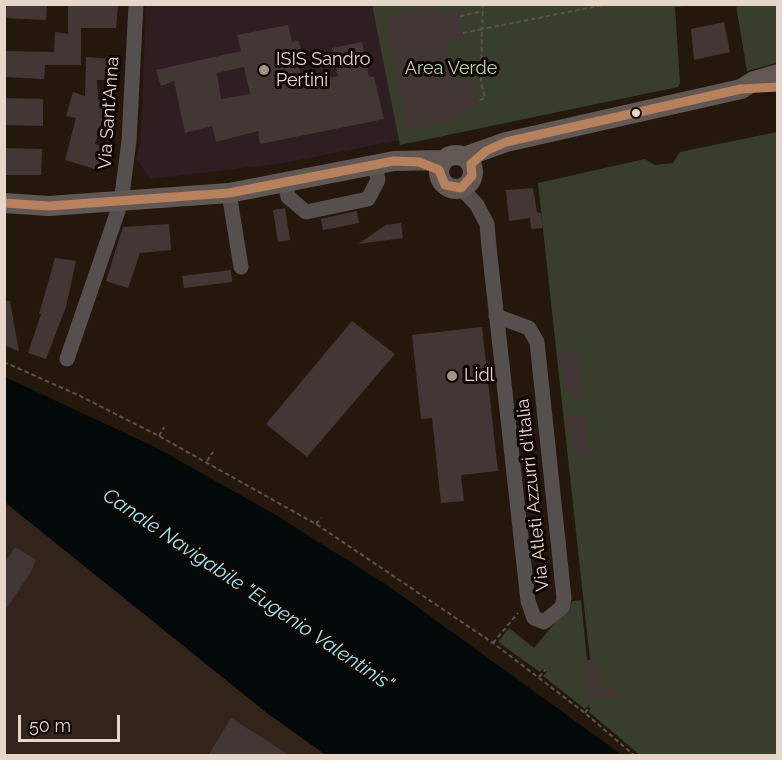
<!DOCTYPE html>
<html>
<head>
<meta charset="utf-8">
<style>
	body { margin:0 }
	#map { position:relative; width:782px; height:760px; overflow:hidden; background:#24180d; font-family:Raleway,sans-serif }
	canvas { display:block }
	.frame { position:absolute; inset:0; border:6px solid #e7d7cb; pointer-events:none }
	.scale { position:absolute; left:18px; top:715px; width:102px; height:27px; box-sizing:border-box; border:3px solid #e7d7cb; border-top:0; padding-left:8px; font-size:18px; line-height:21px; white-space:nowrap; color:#e7d7cb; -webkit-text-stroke:4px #0e0501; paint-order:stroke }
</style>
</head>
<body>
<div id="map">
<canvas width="782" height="760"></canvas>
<div class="frame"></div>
<div class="scale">50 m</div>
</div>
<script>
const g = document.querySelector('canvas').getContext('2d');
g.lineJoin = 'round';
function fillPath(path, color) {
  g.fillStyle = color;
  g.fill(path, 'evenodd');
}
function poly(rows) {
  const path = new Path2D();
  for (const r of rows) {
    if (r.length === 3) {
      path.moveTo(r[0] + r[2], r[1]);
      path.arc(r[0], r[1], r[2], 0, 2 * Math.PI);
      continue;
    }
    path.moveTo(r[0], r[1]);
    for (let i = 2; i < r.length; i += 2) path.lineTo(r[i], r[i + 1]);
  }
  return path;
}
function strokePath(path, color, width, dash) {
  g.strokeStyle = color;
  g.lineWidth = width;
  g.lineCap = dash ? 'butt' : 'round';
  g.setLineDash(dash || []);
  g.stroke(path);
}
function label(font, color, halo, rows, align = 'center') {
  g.font = font + ' Raleway,sans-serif';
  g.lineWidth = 6;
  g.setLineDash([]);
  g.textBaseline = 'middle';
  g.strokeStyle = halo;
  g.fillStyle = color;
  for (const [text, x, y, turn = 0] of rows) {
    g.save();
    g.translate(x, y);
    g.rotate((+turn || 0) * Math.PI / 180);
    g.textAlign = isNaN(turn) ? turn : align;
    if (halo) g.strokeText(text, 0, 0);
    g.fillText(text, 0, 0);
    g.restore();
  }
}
const industrial = poly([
	[4,502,267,713,326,755,5,755]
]);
const education = poly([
	[146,5,372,5,400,140,284,163,150,179,137,159,141,135]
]);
const green = poly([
	[372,5,691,5,675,7,680,83,678,87,400,145],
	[736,5,777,5,777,63,747,71],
	[777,132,777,755,640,755,589,712,591,707,589,705,585,709,543,676,547,672,543,669,540,672,498,642,509,628,534,648,573,601,581,600,587,660,590,660,538,183,645,159,655,165,673,163,680,152]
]);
const water = poly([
	[5,377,157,448,274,514,387,585,622,755,326,755,267,713,5,502]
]);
const building = poly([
	[4,4,47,4,46,20,4,18],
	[68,4,118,4,116,28,81,28,81,65,45,65,44,79,4,77,4,51,54,52,55,32,68,34],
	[437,5,439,16,459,11,464,39,444,43,453,83,472,79,478,107,458,111,460,118,407,129,385,16],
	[724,22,730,52,694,60,691,29],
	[288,25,292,42,299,41,302,54,296,57,303,83,338,76,332,48,362,42,369,77,374,77,384,119,260,144,258,131,216,142,212,126,185,133,174,81,161,86,156,70,241,51,237,35],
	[244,67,250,94,221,99,217,73],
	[86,57,115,59,115,72,111,71,112,80,97,80,98,100,109,103,95,144,107,148,101,171,65,160,76,118,66,116,73,92,85,96],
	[4,98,43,99,43,126,4,125],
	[4,148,42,149,41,175,4,175],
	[533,188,537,212,541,213,543,228,531,229,530,218,509,221,506,190],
	[285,208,290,240,278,242,273,210],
	[357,211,359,223,323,230,321,219],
	[401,223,403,238,358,244,386,225],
	[169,224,171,250,140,253,128,288,106,281,123,227],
	[55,258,76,261,66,307,46,359,28,353,41,314,39,314],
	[231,270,232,282,184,288,182,276],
	[4,301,10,301,19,351,6,346],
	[352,321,395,354,307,457,266,424],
	[482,327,498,471,461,475,464,501,441,503,432,418,421,419,412,335],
	[578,348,583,397,569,397,568,389,564,389,560,350],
	[585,415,589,454,575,456,573,427,568,428,566,416],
	[15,547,36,560,31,572,4,612,4,564],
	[598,659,601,690,614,683,620,696,583,700,586,698,582,661],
	[231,718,291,756,208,756]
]);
const path = poly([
	[483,4,482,29,609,4],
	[460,16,483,11],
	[463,33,482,29,481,81,485,98,477,101],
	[4,362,78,395,159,436,316,524,493,643,585,713,635,756],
	[159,436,164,427],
	[207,461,213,452],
	[316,524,321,518],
	[493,643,518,613],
	[539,677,545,670],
	[585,713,590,706]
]);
const minor = poly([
	[285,182,288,197,306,212,368,199,378,180,375,165],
	[461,188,477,205,487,224,489,247,528,601,534,618,544,622,562,607,564,598,537,342,529,328,496,316],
	[229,193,241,267],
	[67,359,121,202,129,141,136,4]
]);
const major = poly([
	[456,172,17],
	[464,157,506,142,741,89,754,81,778,74],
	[4,203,49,206,229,193,394,161,444,160]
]);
const bus1 = poly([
	[4,203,49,206,229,193,394,161,419,162,439,170,445,185,461,188,472,176,471,164,486,151,506,142,741,89,778,87]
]);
const markers = [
	[264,70,6,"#a39488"],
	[636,113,5,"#e7d7cb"],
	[452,376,6,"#a39488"]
];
const poiNames = [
	["ISIS Sandro",276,60],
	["Pertini",276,81],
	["Lidl",464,376]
];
const parkNames = [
	["Area Verde",451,69]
];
const streetNames = [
	["Via Sant'Anna",109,113,-86],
	["Via Atleti Azzurri d'Italia",533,495,-96]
];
const waterNames = [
	["Canale Navigabile \"Eugenio Valentinis\"",248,590,34]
];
fillPath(industrial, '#32231b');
fillPath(education, '#2e1d21');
fillPath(green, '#383e2c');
fillPath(water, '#030909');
fillPath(building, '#423735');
strokePath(path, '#5a534e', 2, [4.5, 3]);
strokePath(minor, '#554f4d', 15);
strokePath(major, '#615854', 20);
strokePath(bus1, '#b6815c', 9);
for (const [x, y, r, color] of markers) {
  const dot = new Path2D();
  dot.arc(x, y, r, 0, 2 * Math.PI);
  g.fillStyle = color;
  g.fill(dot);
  strokePath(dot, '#0e0501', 2);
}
label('18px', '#e7d7cb', '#0e0501', poiNames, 'left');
label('18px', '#bfd9a5', '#0e0501', parkNames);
label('18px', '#e7d7cb', '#0e0501', streetNames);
label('italic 20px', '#9ce7ef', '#0e0501', waterNames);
</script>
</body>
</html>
